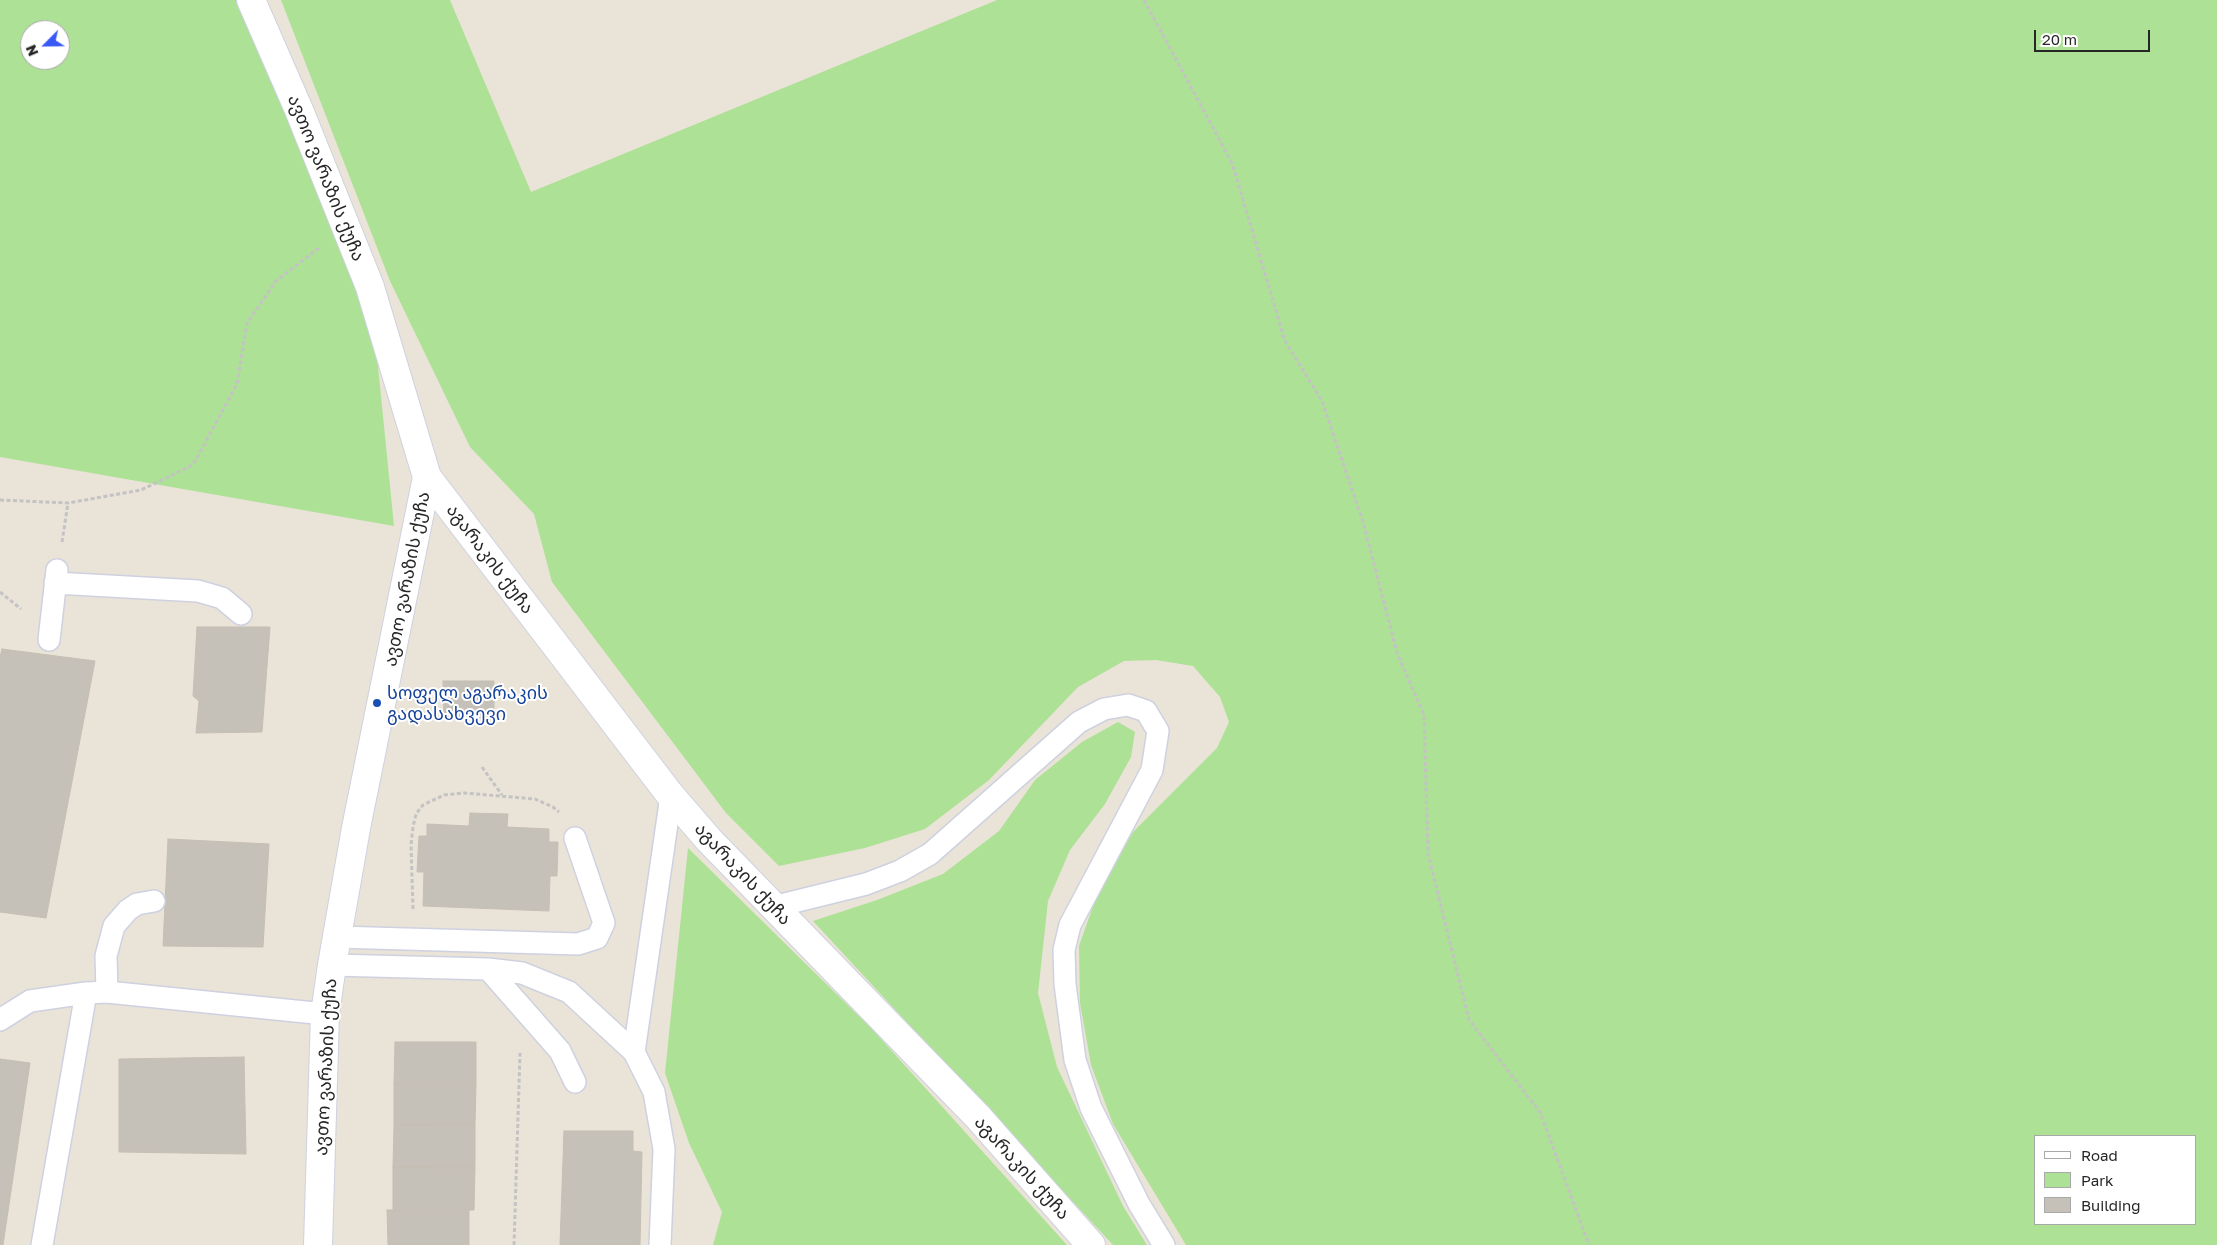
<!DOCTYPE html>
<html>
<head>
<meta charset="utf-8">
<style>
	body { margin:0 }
	#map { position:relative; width:2217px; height:1245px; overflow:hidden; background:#eae3d8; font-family:"Golos Text",sans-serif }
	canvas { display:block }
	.legend { position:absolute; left:2034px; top:1135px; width:162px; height:90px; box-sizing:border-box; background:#fff; border:1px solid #a9a9a9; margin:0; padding:6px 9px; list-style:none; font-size:15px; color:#272727 }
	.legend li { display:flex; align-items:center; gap:10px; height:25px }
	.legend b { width:25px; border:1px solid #a9a9a9 }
	.north { position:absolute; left:20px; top:20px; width:50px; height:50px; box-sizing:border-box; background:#fff; border:1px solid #a9a9a9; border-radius:50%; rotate:247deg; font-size:14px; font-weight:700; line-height:20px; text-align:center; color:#272727 }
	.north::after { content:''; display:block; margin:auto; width:18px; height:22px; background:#3859f7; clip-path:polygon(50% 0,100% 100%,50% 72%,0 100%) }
	.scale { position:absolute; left:2034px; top:30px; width:116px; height:22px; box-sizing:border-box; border:2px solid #272727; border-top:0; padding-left:6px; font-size:15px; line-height:18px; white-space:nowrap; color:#272727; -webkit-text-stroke:4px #fff; paint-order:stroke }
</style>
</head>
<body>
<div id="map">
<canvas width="2217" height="1245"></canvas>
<ul class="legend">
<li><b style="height:6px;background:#fff"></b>Road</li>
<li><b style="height:14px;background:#ade195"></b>Park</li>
<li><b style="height:14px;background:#c5c0b8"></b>Building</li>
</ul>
<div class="north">N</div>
<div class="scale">20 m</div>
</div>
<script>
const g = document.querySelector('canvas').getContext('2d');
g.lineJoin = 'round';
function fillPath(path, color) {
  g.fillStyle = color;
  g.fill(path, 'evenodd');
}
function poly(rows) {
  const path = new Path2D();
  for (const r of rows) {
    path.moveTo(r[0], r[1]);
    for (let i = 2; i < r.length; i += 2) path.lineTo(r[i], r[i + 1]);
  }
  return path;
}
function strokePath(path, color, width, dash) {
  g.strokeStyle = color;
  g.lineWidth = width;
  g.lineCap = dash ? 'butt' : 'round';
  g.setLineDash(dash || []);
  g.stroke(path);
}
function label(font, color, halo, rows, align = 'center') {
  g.font = font + ' "Golos Text","Noto Sans Georgian",sans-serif';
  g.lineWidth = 4;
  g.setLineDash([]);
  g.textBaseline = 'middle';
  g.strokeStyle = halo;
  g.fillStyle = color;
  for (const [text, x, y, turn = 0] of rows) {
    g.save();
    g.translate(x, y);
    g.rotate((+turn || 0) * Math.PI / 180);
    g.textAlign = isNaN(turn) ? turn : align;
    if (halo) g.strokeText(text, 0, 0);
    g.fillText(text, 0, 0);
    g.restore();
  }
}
const green = poly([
	[0,0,251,0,370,287,394,526,0,457],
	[30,30,60,30,60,60,30,60],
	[281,0,450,0,531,192,997,0,2217,0,2217,1245,1186,1245,1113,1124,1091,1065,1080,1003,1079,946,1097,895,1133,832,1217,748,1229,722,1220,697,1193,666,1156,660,1124,661,1078,687,989,780,925,829,865,848,779,866,726,813,552,582,534,514,470,447,390,281],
	[2036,1136,2196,1136,2196,1224,2036,1224],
	[1118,722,1135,732,1131,757,1105,804,1070,850,1048,901,1038,993,1057,1067,1123,1206,1147,1245,1113,1245,813,921,877,900,943,874,999,831,1035,780,1082,742],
	[688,848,872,1029,1067,1245,713,1245,722,1212,689,1143,665,1073]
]);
const building = poly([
	[197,627,270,627,262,732,196,733,199,701,193,696,197,627],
	[2,649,95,661,46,918,0,912,0,657,2,649],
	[443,681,494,681,494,718,444,719,443,681],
	[470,813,508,814,507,827,549,829,549,842,558,842,557,876,550,876,549,911,423,906,424,872,417,872,419,836,427,836,427,824,469,826,470,813],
	[168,839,269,844,263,947,163,946,168,839],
	[395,1042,476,1042,476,1084,394,1084,395,1042],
	[244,1057,246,1154,119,1152,119,1059,244,1057],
	[0,1059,30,1063,3,1245,0,1245,0,1059],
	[394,1084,476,1084,475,1124,394,1125,394,1084],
	[475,1124,475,1168,393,1167,394,1125,475,1124],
	[564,1131,633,1131,633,1151,642,1152,640,1245,560,1245,564,1131],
	[393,1167,475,1168,474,1210,393,1210,393,1167],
	[387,1210,469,1210,469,1245,388,1245,387,1210]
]);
const path = poly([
	[1144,0,1232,163,1285,341,1322,401,1363,522,1397,653,1424,715,1428,853,1469,1020,1540,1112,1589,1245],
	[0,500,68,503,141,490,193,465,237,384,247,323,276,281,319,248],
	[62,542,68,503],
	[0,592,21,609],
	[482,767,502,795],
	[413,909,411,845,413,827,416,814,423,805,444,795,464,793,535,799,553,807,559,812],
	[514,1245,520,1053]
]);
const lane = poly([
	[55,583,198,591,222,598,241,614],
	[49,640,57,570],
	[773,907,866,884,900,871,930,854,1079,722,1104,709,1128,705,1146,711,1158,731,1152,770,1070,925,1064,950,1065,984,1075,1060,1091,1108,1139,1204,1164,1245],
	[337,937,578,944,597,938,604,923,575,838],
	[332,965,488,969,560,1051,575,1082],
	[488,969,522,973,569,992,634,1052,654,1092,664,1149,660,1245],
	[107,992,106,956,114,926,128,910,137,904,154,901],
	[0,1020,30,1001,86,993],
	[634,1052,671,796],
	[42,1245,86,993,107,992,325,1014]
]);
const street = poly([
	[427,477,671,796,709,840,978,1117,1091,1245]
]);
const secondary = poly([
	[251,0,299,110,370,287,427,477,356,828,332,965,325,1014,318,1245]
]);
const markers = [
	[377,703,5,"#1a4fb4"]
];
const streetNames = [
	["ავთო ვარაზის ქუჩა",326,178,68],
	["აგარაკის ქუჩა",490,559,53],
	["ავთო ვარაზის ქუჩა",407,579,-79],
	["აგარაკის ქუჩა",743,874,47],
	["ავთო ვარაზის ქუჩა",326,1067,-87],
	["აგარაკის ქუჩა",1022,1168,48]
];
const transitNames = [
	["სოფელ აგარაკის",387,693],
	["გადასახვევი",387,714]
];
fillPath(green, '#ade195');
fillPath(building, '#c5c0b8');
strokePath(building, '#c5bfb3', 1);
strokePath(lane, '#ced1e0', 24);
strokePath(street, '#ced1e0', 30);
strokePath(secondary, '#ced1e0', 30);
strokePath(path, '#c3c3c3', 3, [4, 2.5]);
strokePath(lane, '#fff', 21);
strokePath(street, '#fff', 28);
strokePath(secondary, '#fff', 28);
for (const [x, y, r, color] of markers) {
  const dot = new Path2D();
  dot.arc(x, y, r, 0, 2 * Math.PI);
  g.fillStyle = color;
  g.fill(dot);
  strokePath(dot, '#fff', 2);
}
label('18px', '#272727', '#fff', streetNames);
label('18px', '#164399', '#fff', transitNames, 'left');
</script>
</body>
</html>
